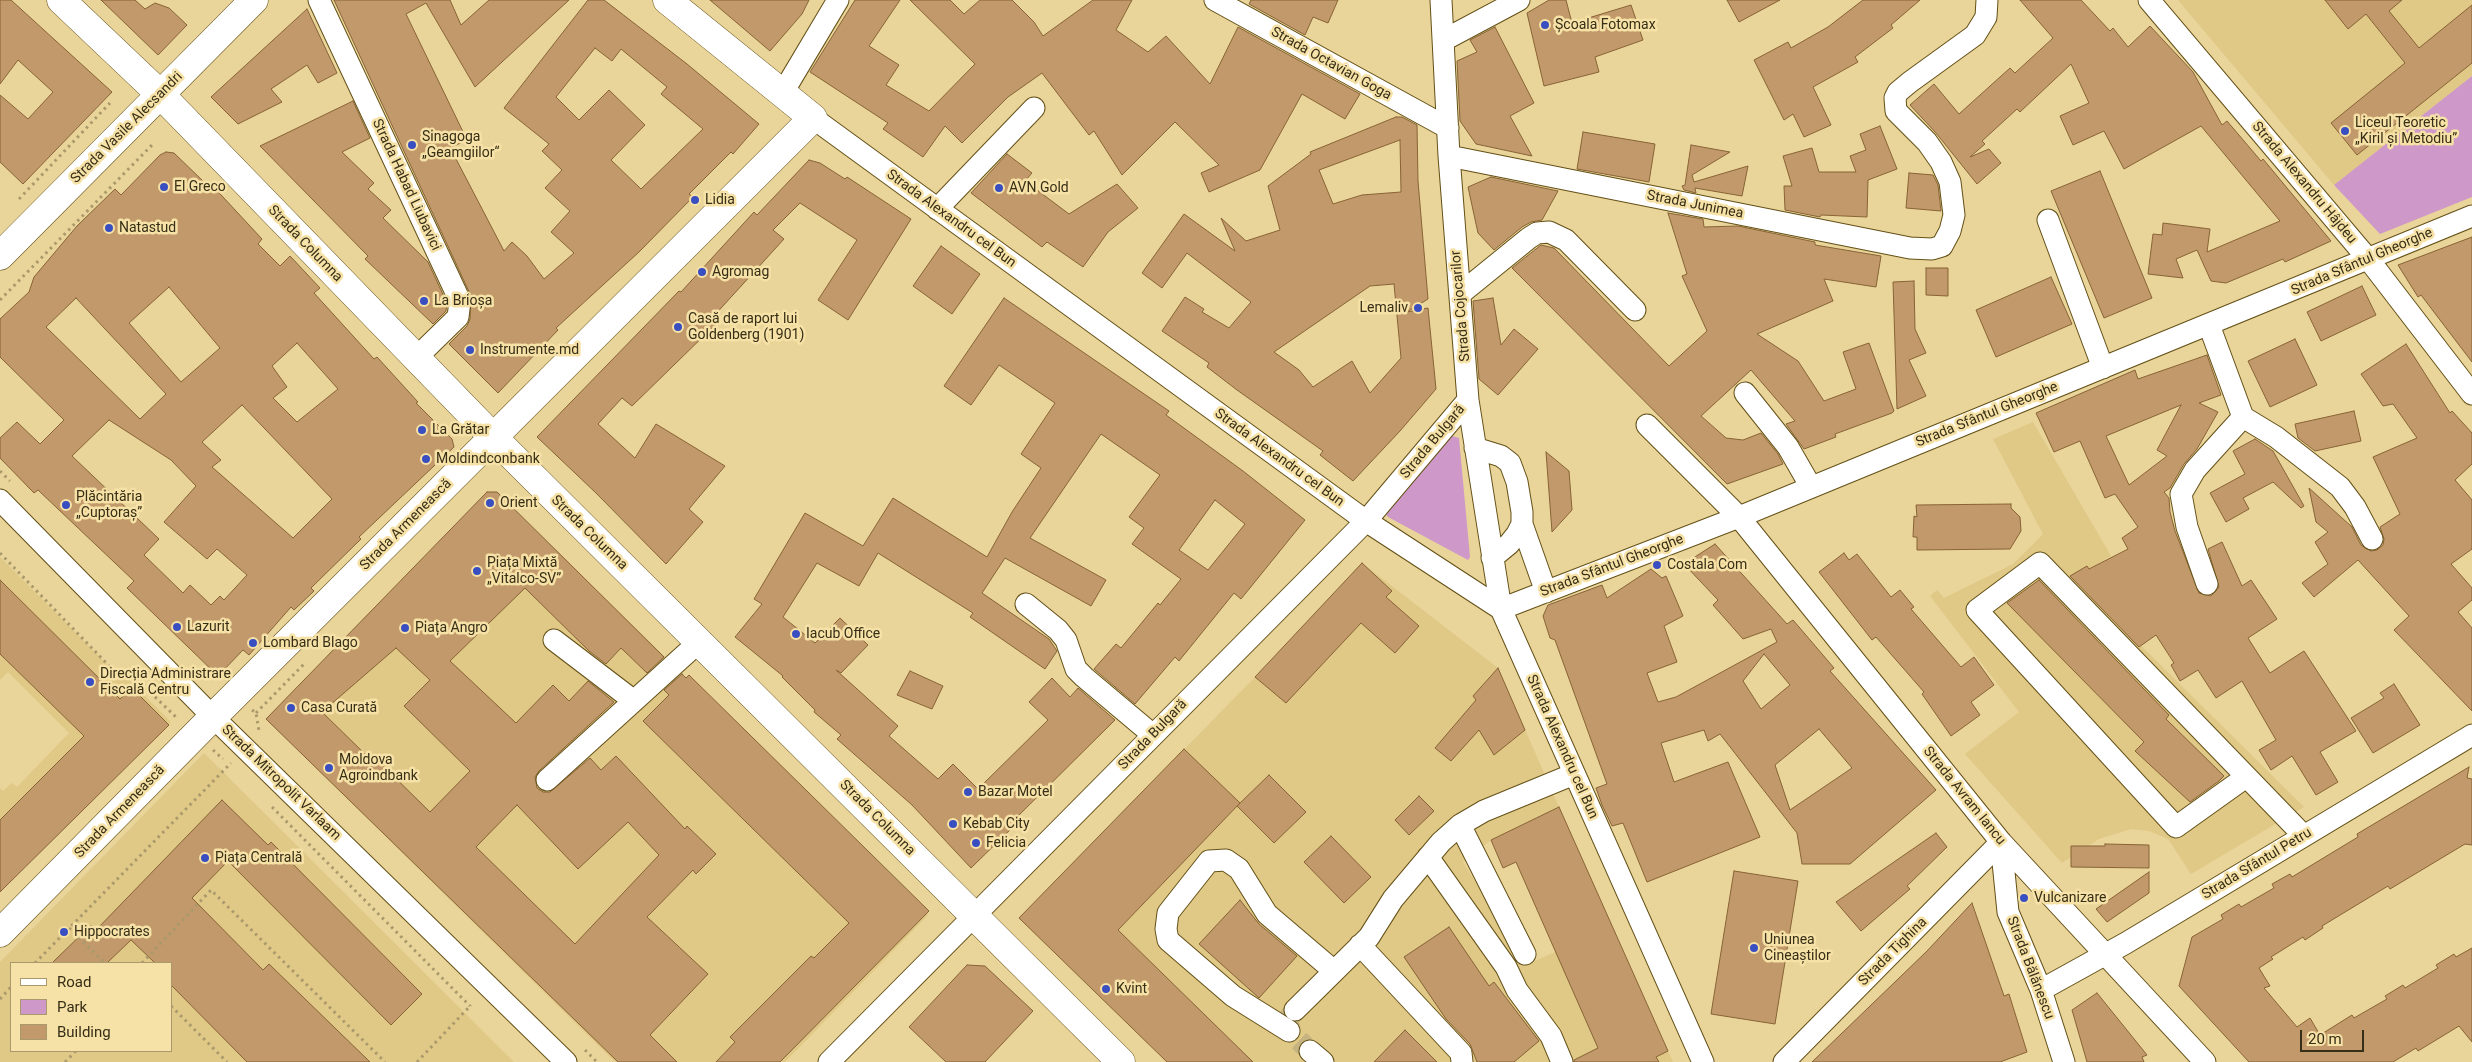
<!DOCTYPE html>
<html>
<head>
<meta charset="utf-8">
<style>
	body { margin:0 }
	#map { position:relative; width:2472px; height:1062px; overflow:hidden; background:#e9d49a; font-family:Roboto,sans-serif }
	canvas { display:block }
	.legend { position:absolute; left:10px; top:962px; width:162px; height:90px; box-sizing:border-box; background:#f6e1a6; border:1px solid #a9996c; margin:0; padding:6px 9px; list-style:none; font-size:15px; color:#362e16 }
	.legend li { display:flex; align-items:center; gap:10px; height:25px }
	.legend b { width:25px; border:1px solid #a9996c }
	.scale { position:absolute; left:2300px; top:1030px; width:64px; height:22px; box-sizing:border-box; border:2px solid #362e16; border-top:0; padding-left:6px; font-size:15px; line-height:18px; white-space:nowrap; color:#362e16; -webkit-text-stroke:4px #f6e1a6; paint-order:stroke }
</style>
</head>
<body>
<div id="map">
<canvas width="2472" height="1062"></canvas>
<ul class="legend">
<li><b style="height:6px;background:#fff"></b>Road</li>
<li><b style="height:14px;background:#ce99c8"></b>Park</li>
<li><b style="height:14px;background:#c1996a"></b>Building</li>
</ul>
<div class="scale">20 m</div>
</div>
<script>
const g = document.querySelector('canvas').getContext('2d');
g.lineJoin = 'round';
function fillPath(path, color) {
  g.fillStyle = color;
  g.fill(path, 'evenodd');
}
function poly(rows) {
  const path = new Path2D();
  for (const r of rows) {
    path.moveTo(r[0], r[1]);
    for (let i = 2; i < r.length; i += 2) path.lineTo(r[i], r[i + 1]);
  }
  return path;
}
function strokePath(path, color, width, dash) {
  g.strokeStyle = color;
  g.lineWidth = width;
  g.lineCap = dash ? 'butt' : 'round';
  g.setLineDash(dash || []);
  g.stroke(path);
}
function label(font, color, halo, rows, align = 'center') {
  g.font = font + ' Roboto,sans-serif';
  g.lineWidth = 5;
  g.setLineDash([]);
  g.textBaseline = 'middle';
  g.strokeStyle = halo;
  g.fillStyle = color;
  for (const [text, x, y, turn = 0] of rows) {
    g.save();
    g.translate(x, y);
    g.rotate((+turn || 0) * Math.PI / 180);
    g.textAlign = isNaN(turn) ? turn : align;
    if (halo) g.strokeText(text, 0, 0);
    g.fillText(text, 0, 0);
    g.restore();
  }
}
const built = poly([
	[2178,0,2472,0,2472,76,2334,185],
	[2033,422,2111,556,2080,575,2092,597,2304,807,2191,874,2168,839,2149,831,2131,829,2099,839,2062,863,1965,754,2019,712,1930,596,1937,590,1944,598,2013,564,2043,534,1993,439],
	[487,492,497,492,928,915,785,1062,615,1062,266,719],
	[0,557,111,668,125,676,171,722,0,892,0,788,3,791,12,783,17,787,69,733,8,672,0,680],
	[1362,563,1498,668,1559,807,1491,840,1463,862,1528,964,1612,927,1673,1062,1167,1062,1019,918,1255,677],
	[204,753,514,1062,0,1062,0,962],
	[11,963,171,963,171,1051,11,1051]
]);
const green = poly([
	[2472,76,2472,197,2380,234,2334,185],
	[1452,436,1459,438,1470,557,1468,560,1388,517,1383,511,1384,505]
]);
const building = poly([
	[0,0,11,0,112,92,23,184,0,162,0,95,28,119,53,92,18,60,0,84,0,0],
	[101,0,135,0,145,9,155,3,169,8,187,25,158,55,101,0],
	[334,0,450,0,461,25,489,0,569,0,475,87,426,3,406,14,467,140,452,147,457,156,455,157,504,251,512,242,527,256,544,279,574,253,551,232,570,211,545,188,562,170,542,151,549,144,504,108,588,0,604,0,687,64,759,124,733,154,731,152,689,194,693,197,639,252,556,328,558,330,498,393,449,344,467,326,470,319,471,296,334,0],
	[595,48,612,61,621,49,667,87,661,94,703,129,641,189,611,160,645,125,609,90,579,120,556,97,595,48],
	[710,0,809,0,802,14,770,51,710,0],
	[855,0,900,0,869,46,899,65,886,85,929,111,975,64,910,0,950,0,964,14,980,0,1012,0,1034,22,1043,36,1093,0,1132,0,1116,30,1148,52,1166,36,1210,84,1238,27,1360,94,1345,119,1302,94,1260,170,1209,192,1201,173,1219,165,1175,122,1122,175,1094,131,1089,135,1042,73,1008,97,962,143,945,126,923,157,883,129,888,123,810,72,855,0],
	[1251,0,1338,0,1328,23,1313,17,1305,35,1249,4,1251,0],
	[1549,0,1566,0,1572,23,1631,5,1643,40,1595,57,1599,72,1544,86,1527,13,1549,0],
	[1727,0,1780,0,1739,22,1727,0],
	[1863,0,1920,0,1891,25,1893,28,1855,57,1858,62,1813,87,1831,125,1804,137,1793,114,1784,120,1754,60,1788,42,1791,48,1828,27,1863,0],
	[2020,0,2081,0,2110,31,2113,28,2128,47,2150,26,2193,72,2222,125,2227,121,2261,161,2263,159,2331,241,2285,262,2283,259,2226,283,2211,281,2197,250,2176,259,2183,278,2148,274,2153,234,2162,235,2163,223,2210,229,2207,252,2280,221,2201,126,2124,169,2104,131,2073,145,2060,116,2089,103,2071,64,2020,112,2017,109,1982,141,1985,144,1970,157,1989,149,2001,163,1977,184,1936,133,1910,105,1934,84,1959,114,2010,68,2015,73,2053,38,2020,0],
	[2325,0,2402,0,2389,11,2419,48,2472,5,2472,63,2357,155,2331,123,2405,63,2366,14,2348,29,2325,0],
	[307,9,337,73,318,83,307,65,271,89,282,102,238,124,211,97,307,9],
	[1495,27,1534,103,1510,116,1532,156,1476,144,1460,121,1457,61,1477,52,1470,40,1495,27],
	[353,101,370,138,342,152,374,183,368,189,391,210,383,218,428,262,447,303,446,311,433,324,365,259,368,256,260,146,353,101],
	[1396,117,1402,117,1417,125,1418,181,1428,299,1407,312,1428,308,1436,389,1400,431,1353,481,1320,455,1323,451,1237,390,1207,367,1209,363,1162,331,1185,297,1204,309,1202,312,1229,328,1251,302,1187,253,1162,288,1142,273,1184,214,1235,251,1221,218,1246,241,1280,230,1268,186,1311,154,1310,152,1396,117],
	[1400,140,1401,192,1362,195,1333,204,1319,170,1400,140],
	[1394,284,1401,358,1370,393,1352,361,1313,387,1299,370,1274,352,1370,286,1394,284],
	[1880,126,1897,169,1868,180,1867,217,1821,215,1820,217,1785,210,1784,186,1792,186,1783,156,1812,148,1819,172,1856,172,1850,156,1866,150,1860,134,1880,126],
	[1583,132,1655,144,1649,182,1577,169,1583,132],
	[1691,145,1730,152,1692,175,1694,182,1748,166,1742,196,1695,188,1696,193,1684,190,1682,186,1685,185,1691,145],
	[166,152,174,153,204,182,210,183,262,239,258,244,280,266,290,256,320,288,314,293,374,359,377,357,418,402,416,403,452,439,454,447,359,537,361,539,311,588,314,591,294,610,291,607,249,655,243,650,218,676,127,588,134,581,38,490,34,493,0,458,0,438,17,422,40,444,64,420,0,357,0,319,29,292,34,277,77,226,115,189,121,195,160,155,166,152],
	[169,287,220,348,181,382,129,323,169,287],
	[76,298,166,394,140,419,46,327,76,298],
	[297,343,338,389,297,422,273,398,287,387,272,366,297,343],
	[242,405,332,499,293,538,212,467,221,460,202,442,242,405],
	[109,420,171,460,196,486,164,522,207,559,217,549,247,575,224,600,220,596,211,605,190,585,183,593,144,555,159,539,72,456,109,420],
	[1007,154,1032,173,1025,181,1069,214,1117,184,1138,208,1108,232,1083,267,1047,242,1042,247,971,193,1007,154],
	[809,160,820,163,845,179,847,177,911,219,848,320,818,300,857,240,800,203,773,230,784,239,712,318,717,323,632,406,622,398,598,424,635,458,656,424,725,466,689,509,703,522,666,564,596,493,537,437,679,291,681,292,754,212,757,215,809,160],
	[2100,171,2152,298,2104,318,2051,191,2100,171],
	[1909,173,1933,175,1938,185,1941,211,1906,208,1909,173],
	[1491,177,1558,191,1542,220,1531,222,1522,227,1494,250,1478,233,1468,187,1491,177],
	[1668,213,1703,219,1704,227,1738,226,1815,242,1815,245,1881,256,1876,287,1824,279,1833,301,1757,334,1798,361,1824,401,1856,389,1843,352,1869,343,1894,411,1892,413,1835,434,1836,437,1804,449,1786,424,1795,421,1751,370,1701,416,1726,438,1743,440,1761,433,1778,454,1783,464,1727,484,1512,268,1541,245,1554,248,1669,366,1707,331,1682,276,1687,274,1668,213],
	[2472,237,2472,362,2421,295,2418,297,2398,265,2472,237],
	[941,246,980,274,952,314,913,286,941,246],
	[1926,268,1948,268,1948,296,1926,295,1926,268],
	[2051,277,2072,324,1996,357,1976,310,2051,277],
	[1914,281,1915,329,1926,353,1909,360,1926,396,1897,409,1893,282,1914,281],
	[2362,286,2376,315,2321,341,2307,312,2362,286],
	[1004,298,1169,411,1166,415,1243,471,1305,520,1241,599,1234,593,1179,661,1175,657,1135,704,1094,669,1116,644,1121,648,1158,603,1160,605,1181,579,1132,544,1144,528,1129,517,1160,475,1101,434,1030,538,1106,580,1091,606,1005,558,982,593,1049,639,1057,651,1045,669,970,617,973,613,878,553,859,586,817,563,783,617,815,643,840,618,868,645,841,673,836,670,898,726,889,736,938,779,953,764,978,789,1048,720,1029,702,1052,678,1070,697,1078,688,1115,720,1011,823,1014,826,971,868,912,805,837,739,841,735,814,712,815,710,782,677,783,676,735,637,762,604,754,599,805,513,863,546,893,498,987,557,1012,512,1041,468,1021,454,1055,403,999,365,971,405,944,386,1004,298],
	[1215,500,1245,524,1208,570,1179,550,1215,500],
	[1493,298,1501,345,1514,329,1538,349,1498,395,1479,379,1473,301,1493,298],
	[2295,339,2317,385,2270,407,2248,361,2295,339],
	[2406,344,2450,413,2452,411,2472,433,2472,464,2455,480,2472,500,2472,549,2451,564,2472,588,2472,600,2458,612,2472,628,2472,711,2394,630,2409,616,2358,560,2314,597,2302,583,2328,564,2315,542,2328,532,2316,522,2309,488,2352,527,2361,545,2371,551,2377,550,2383,545,2384,539,2380,527,2400,514,2373,457,2417,438,2393,404,2383,406,2361,374,2406,344],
	[2207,355,2221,395,2199,403,2218,412,2197,449,2184,464,2170,488,2164,492,2169,498,2170,512,2175,531,2199,593,2211,596,2219,587,2208,549,2222,542,2242,586,2251,580,2277,619,2248,638,2270,673,2304,651,2356,731,2320,752,2338,782,2316,795,2292,756,2271,770,2259,750,2276,740,2242,681,2216,698,2198,670,2180,681,2171,665,2174,663,2156,635,2139,647,2070,576,2087,566,2089,569,2128,549,2122,538,2138,527,2115,494,2105,498,2080,441,2054,452,2036,413,2135,370,2138,379,2207,355],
	[2181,405,2157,450,2167,456,2129,485,2106,436,2181,405],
	[2354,411,2361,441,2315,451,2298,438,2295,424,2354,411],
	[2255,439,2273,451,2304,506,2301,508,2273,482,2243,498,2249,509,2226,522,2210,493,2245,474,2233,451,2255,439],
	[1546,452,1569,471,1572,510,1552,532,1546,452],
	[487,492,497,492,664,657,647,673,621,648,606,664,589,651,525,588,450,661,516,723,553,685,569,701,588,681,614,702,539,771,535,777,537,788,543,792,550,792,590,758,601,770,616,756,685,829,687,826,716,854,696,874,693,870,647,917,708,974,650,1035,677,1062,618,1062,266,719,487,492],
	[396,648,430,680,404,706,470,771,430,812,369,752,366,755,322,712,396,648],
	[517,805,578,869,628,822,659,855,575,944,476,847,517,805],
	[2011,504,2011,508,2020,517,2021,531,2010,549,1917,550,1917,537,1913,537,1914,516,1917,517,1916,505,2011,504],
	[1715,544,1787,624,1793,620,1834,668,1830,671,1936,790,1850,864,1802,864,1797,833,1720,734,1708,741,1704,730,1661,743,1674,782,1728,762,1760,837,1647,882,1623,823,1612,826,1602,805,1596,788,1607,784,1555,640,1550,638,1543,616,1548,605,1602,585,1607,598,1651,569,1662,578,1666,576,1683,616,1664,626,1677,662,1647,673,1658,702,1676,697,1777,642,1771,629,1743,639,1713,605,1718,600,1684,564,1715,544],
	[1764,654,1790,685,1761,709,1743,681,1764,654],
	[1819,729,1852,768,1790,810,1775,765,1819,729],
	[1844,553,1849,560,1857,554,1891,597,1900,590,1914,607,1911,609,1961,667,1974,657,1994,685,1971,702,1980,715,1951,736,1922,694,1924,692,1876,637,1872,640,1819,572,1844,553],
	[1362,563,1392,591,1386,597,1419,626,1395,653,1361,623,1286,703,1255,677,1362,563],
	[0,580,120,699,132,688,169,725,0,892,0,820,84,736,0,654,0,580],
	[2039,580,2169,715,2166,719,2224,776,2219,781,2190,802,2135,751,2144,742,2007,603,2039,580],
	[1498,668,1525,730,1494,755,1479,730,1451,761,1435,748,1476,700,1473,696,1498,668],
	[910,671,943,686,932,709,897,695,910,671],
	[682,674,686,678,689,675,929,911,780,1062,716,1062,735,1042,730,1037,811,956,814,958,849,923,643,721,669,695,664,690,682,674],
	[2394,684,2420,725,2373,753,2351,718,2384,698,2380,693,2394,684],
	[1184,749,1240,803,1118,930,1253,1062,1167,1062,1019,918,1184,749],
	[2469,767,2467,778,2472,779,2472,845,2465,844,2390,889,2388,886,2322,926,2323,928,2305,940,2303,937,2271,957,2273,959,2259,968,2270,986,2264,988,2297,1027,2310,1018,2320,1035,2352,1015,2354,1018,2387,999,2385,996,2403,985,2405,988,2438,968,2436,965,2454,954,2456,957,2472,948,2472,1042,2459,1026,2418,1051,2416,1048,2393,1062,2249,1062,2179,986,2192,937,2223,919,2221,915,2239,904,2241,907,2274,888,2272,884,2290,874,2292,877,2358,837,2357,834,2469,767],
	[1269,775,1306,812,1274,843,1237,806,1269,775],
	[1419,796,1434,811,1409,835,1395,820,1419,796],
	[222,800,268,845,271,842,422,994,391,1025,228,861,192,898,263,970,269,964,370,1062,247,1062,171,985,171,963,155,963,131,940,107,963,52,963,91,925,96,930,222,800],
	[1559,807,1668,1051,1656,1057,1659,1062,1574,1062,1574,1060,1598,1048,1516,862,1503,868,1491,840,1559,807],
	[1936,833,1947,847,1907,886,1910,889,1861,931,1836,902,1936,833],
	[1331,836,1371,877,1344,903,1304,862,1331,836],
	[2105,844,2149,845,2149,868,2071,867,2071,846,2105,846,2105,844],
	[1734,871,1798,881,1775,1024,1711,1014,1734,871],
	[2149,872,2149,893,2107,922,2096,909,2149,872],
	[1240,900,1259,924,1297,956,1259,998,1199,944,1240,900],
	[1972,903,2004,996,2009,994,2027,1052,2000,1062,1812,1062,1926,952,1972,903],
	[1449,927,1489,986,1494,982,1539,1041,1514,1062,1477,1062,1470,1044,1446,1019,1404,957,1449,927],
	[967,965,985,966,1033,1011,985,1062,946,1062,909,1027,967,965],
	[2097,993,2147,1055,2142,1057,2144,1062,2087,1062,2072,1010,2097,993],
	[1405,1030,1437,1062,1374,1062,1405,1030]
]);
const minorTunnel = poly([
	[1292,1014,1289,1018,1289,1031,1310,1051]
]);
const path = poly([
	[19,199,110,103],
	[0,300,153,144],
	[0,471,10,481],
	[0,553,116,673,133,676,178,719],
	[252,710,256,713,259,731],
	[256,713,306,662],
	[213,750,223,759],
	[272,807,470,1006],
	[69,928,105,963],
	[35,963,231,763],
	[142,963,211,890,385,1062],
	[0,999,11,987],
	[171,1006,227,1062],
	[585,1050,597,1062],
	[65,1062,76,1051],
	[417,1062,471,1005]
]);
const minor = poly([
	[319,0,460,301,458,317,416,358],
	[1215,0,1448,128],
	[1441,0,1449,156,1468,400,1501,609],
	[2149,0,2369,260,2472,394],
	[1444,40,1519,0],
	[782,94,838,0],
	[813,118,1366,521,1501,609,1703,1062],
	[1449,156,1910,248,1932,249,1942,246,1950,231,1954,215,1950,182,1941,162,1927,142,1896,111,1895,98,1898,92,1910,82,1975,35,1986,17,1987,0],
	[937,209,1034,108],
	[2048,220,2103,368],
	[1460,294,1529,238,1537,233,1549,232,1566,240,1635,310],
	[1745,393,1788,447,1811,487],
	[2243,417,2276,437,2340,487,2355,507,2372,539],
	[1647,425,1739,517,2001,842,2205,1062],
	[1475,448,1501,456,1510,463,1517,482,1522,512,1522,524,1517,534,1509,544,1492,558],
	[0,500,213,717,566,1062],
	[1522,524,1546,592],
	[2207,584,2187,527,2181,494,2195,470,2243,417,2209,325],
	[1026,604,1058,630,1066,640,1076,669,1084,677,1153,735],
	[1501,609,1739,517,2472,216],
	[554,640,634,701],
	[2246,777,2176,827,1977,610,2040,563,2304,836],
	[547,780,700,641],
	[1460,825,1525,954],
	[2001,842,2008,912,2041,990,2064,1062],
	[1428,857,1506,967,1517,990,1551,1036,1562,1062],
	[1360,945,1461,1053,1462,1062],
	[2041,990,2126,943,2472,735],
	[1295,1010,1369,937,1393,899,1441,842,1460,825,1484,811,1574,774],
	[1289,1031,1233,996,1168,940,1166,929,1168,913,1209,861,1226,860,1239,869,1267,914,1334,971],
	[1310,1051,1323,1062],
	[829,1062,1366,521,1468,400],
	[1784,1062,2001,842]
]);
const major = poly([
	[61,0,160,94,494,438,1121,1062],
	[0,256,254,0],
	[0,933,213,717,813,118,667,0]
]);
const markers = [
	[1545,25,5,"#394ec0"],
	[2345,131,5,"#394ec0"],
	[412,145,5,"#394ec0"],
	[164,187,5,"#394ec0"],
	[999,188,5,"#394ec0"],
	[695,200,5,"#394ec0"],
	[109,228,5,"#394ec0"],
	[702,272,5,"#394ec0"],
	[424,301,5,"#394ec0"],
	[1418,308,5,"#394ec0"],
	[678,327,5,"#394ec0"],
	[470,350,5,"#394ec0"],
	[422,430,5,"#394ec0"],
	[426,459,5,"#394ec0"],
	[490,503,5,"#394ec0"],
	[66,505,5,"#394ec0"],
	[1657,565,5,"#394ec0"],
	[477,571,5,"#394ec0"],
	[177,627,5,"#394ec0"],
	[405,628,5,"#394ec0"],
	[796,634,5,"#394ec0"],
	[253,643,5,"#394ec0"],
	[90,682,5,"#394ec0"],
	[291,708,5,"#394ec0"],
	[329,768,5,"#394ec0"],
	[968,792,5,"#394ec0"],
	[953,824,5,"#394ec0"],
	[976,843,5,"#394ec0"],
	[205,858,5,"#394ec0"],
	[2024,898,5,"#394ec0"],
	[64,932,5,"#394ec0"],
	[1754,948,5,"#394ec0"],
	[1106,989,5,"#394ec0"]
];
const poiNames = [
	["Școala Fotomax",1555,25],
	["Liceul Teoretic",2355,123],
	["„Kiril și Metodiu”",2355,139],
	["Sinagoga",422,137],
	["„Geamgiilor“",422,153],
	["El Greco",174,187],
	["AVN Gold",1009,188],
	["Lidia",705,200],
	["Natastud",119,228],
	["Agromag",712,272],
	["La Brioșa",434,301],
	["Lemaliv",1408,308,"right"],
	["Casă de raport lui",688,319],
	["Goldenberg (1901)",688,335],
	["Instrumente.md",480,350],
	["La Grătar",432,430],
	["Moldindconbank",436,459],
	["Plăcintăria",76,497],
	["„Cuptoraș”",76,513],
	["Orient",500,503],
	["Piața Mixtă",487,563],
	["„Vitalco-SV”",487,579],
	["Costala Com",1667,565],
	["Lazurit",187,627],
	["Piața Angro",415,628],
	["Iacub Office",806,634],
	["Lombard Blago",263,643],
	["Direcția Administrare",100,674],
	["Fiscală Centru",100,690],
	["Casa Curată",301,708],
	["Moldova",339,760],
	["Agroindbank",339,776],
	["Bazar Motel",978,792],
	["Kebab City",963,824],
	["Felicia",986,843],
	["Piața Centrală",215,858],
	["Vulcanizare",2034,898],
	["Hippocrates",74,932],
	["Uniunea",1764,940],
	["Cineaștilor",1764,956],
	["Kvint",1116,989]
];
const streetNames = [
	["Strada Octavian Goga",1331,64,29],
	["Strada Vasile Alecsandri",127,128,-45],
	["Strada Alexandru Hâjdeu",2304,183,50],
	["Strada Habad Liubavici",406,185,65],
	["Strada Junimea",1695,205,11],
	["Strada Alexandru cel Bun",951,219,36],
	["Strada Columna",305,244,46],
	["Strada Sfântul Gheorghe",2362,262,-23],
	["Strada Cojocarilor",1461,306,-95],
	["Strada Sfântul Gheorghe",1987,415,-22],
	["Strada Bulgară",1433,442,-50],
	["Strada Alexandru cel Bun",1279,458,36],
	["Strada Armenească",406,525,-45],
	["Strada Columna",589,533,44],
	["Strada Sfântul Gheorghe",1612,566,-21],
	["Strada Bulgară",1153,735,-46],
	["Strada Alexandru cel Bun",1562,747,66],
	["Strada Mitropolit Varlaam",281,783,44],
	["Strada Avram Iancu",1964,796,51],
	["Strada Armenească",120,812,-46],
	["Strada Columna",877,818,45],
	["Strada Sfântul Petru",2257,864,-31],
	["Strada Tighina",1893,952,-45],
	["Strada Bălănescu",2030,968,69]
];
fillPath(built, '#e0c886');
fillPath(green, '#ce99c8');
fillPath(building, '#c1996a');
strokePath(building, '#886335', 1);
strokePath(minorTunnel, '#c5b380', 21, [21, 11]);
strokePath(minor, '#645117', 23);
strokePath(major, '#645117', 29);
strokePath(path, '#aa996b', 3, [2.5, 4]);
strokePath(minor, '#fff', 21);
strokePath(major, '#fff', 28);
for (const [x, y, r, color] of markers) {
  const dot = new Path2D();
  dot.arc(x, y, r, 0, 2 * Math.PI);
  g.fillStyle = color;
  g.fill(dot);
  strokePath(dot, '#f6e1a6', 2);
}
label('14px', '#362e16', '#f6e1a6', poiNames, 'left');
label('14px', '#362e16', '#f6e1a6', streetNames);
</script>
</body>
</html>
